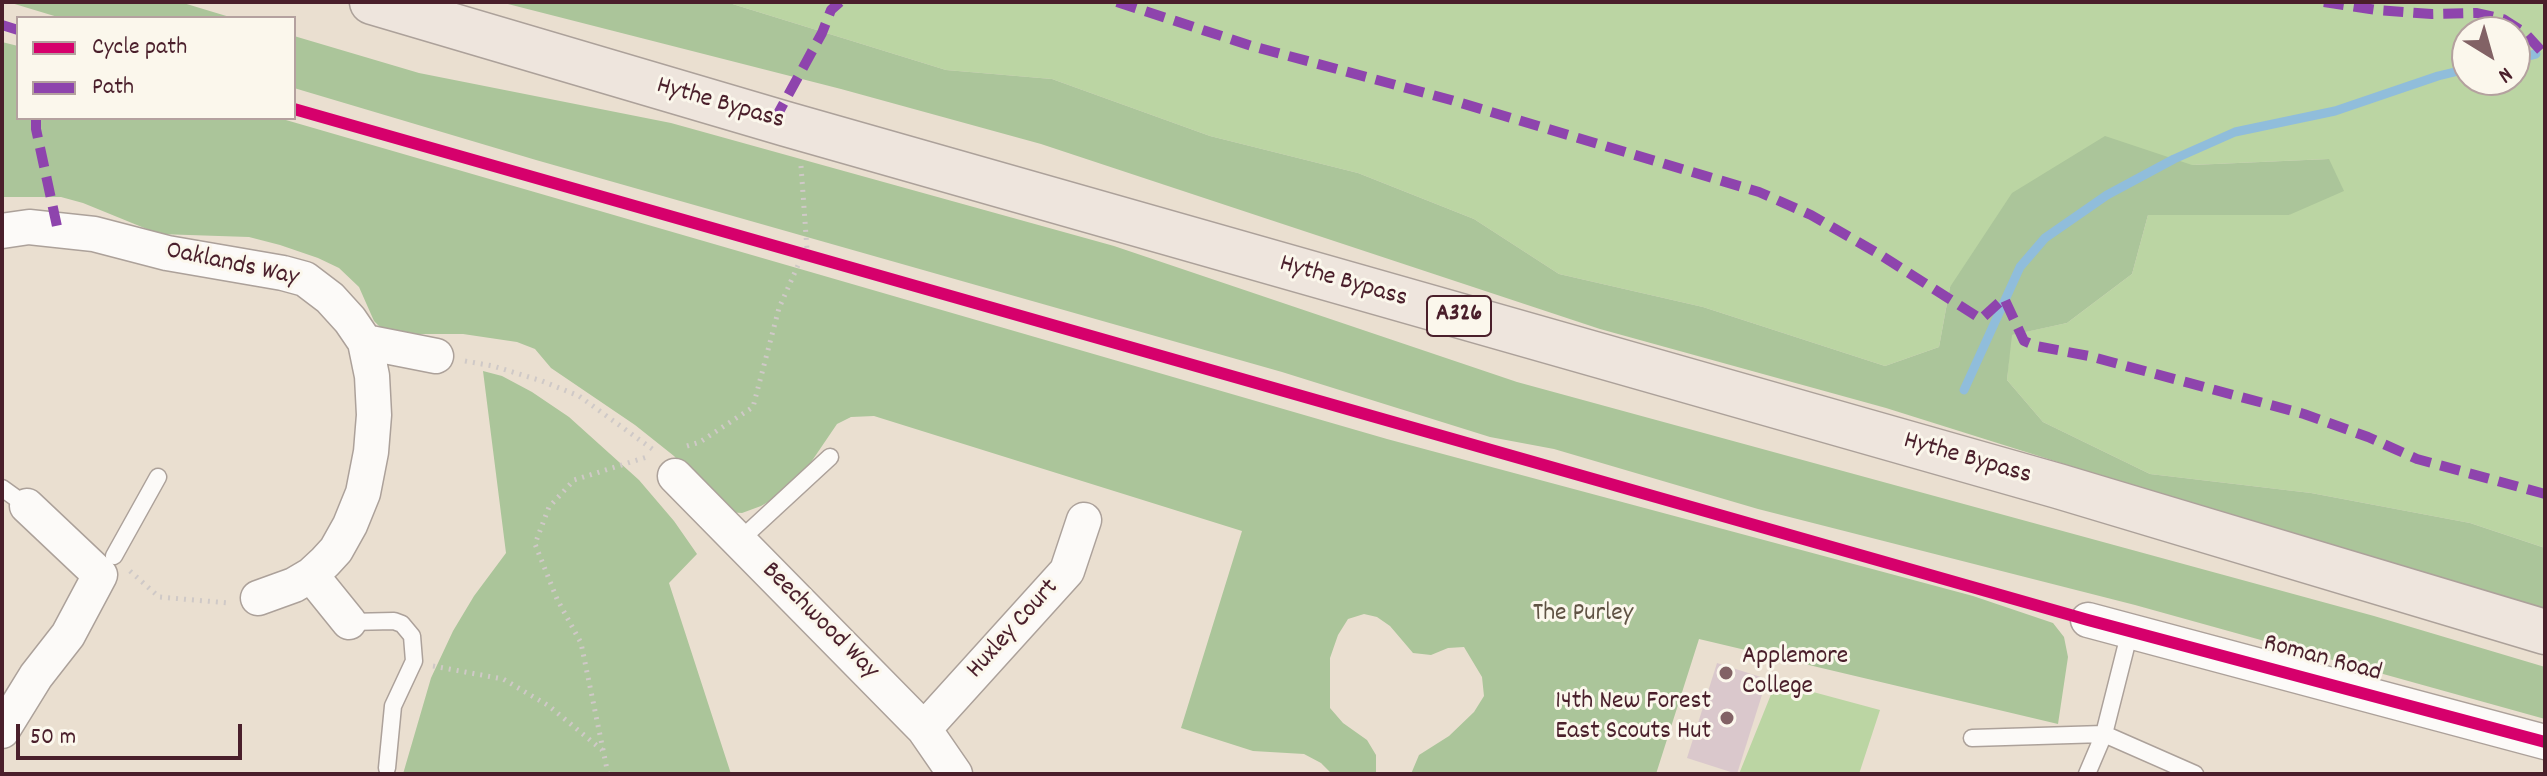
<!DOCTYPE html>
<html>
<head>
<meta charset="utf-8">
<style>
	body { margin:0 }
	#map { position:relative; width:2547px; height:776px; overflow:hidden; background:#eadfd0; font-family:Dekko,sans-serif }
	canvas { display:block }
	.frame { position:absolute; inset:0; border:4px solid #4a1f2b; pointer-events:none }
	.legend { position:absolute; left:16px; top:16px; width:280px; height:104px; box-sizing:border-box; background:#fbf7ec; border:2px solid #b4a19f; margin:0; padding:10px 14px; list-style:none; font-size:24px; color:#4a1f2b }
	.legend li { display:flex; align-items:center; gap:16px; height:40px }
	.legend b { width:40px; border:2px solid #b4a19f }
	.north { position:absolute; left:2451px; top:16px; width:80px; height:80px; box-sizing:border-box; background:#fbf7ec; border:2px solid #b4a19f; border-radius:50%; rotate:143deg; font-size:22px; font-weight:700; line-height:32px; text-align:center; color:#4a1f2b }
	.north::after { content:''; display:block; margin:auto; width:28px; height:36px; background:#826265; clip-path:polygon(50% 0,100% 100%,50% 72%,0 100%) }
	.scale { position:absolute; left:16px; top:724px; width:226px; height:36px; box-sizing:border-box; border:4px solid #4a1f2b; border-top:0; padding-left:10px; font-size:24px; line-height:28px; white-space:nowrap; color:#4a1f2b; -webkit-text-stroke:6px #fbf7ec; paint-order:stroke }
</style>
</head>
<body>
<div id="map">
<canvas width="2547" height="776"></canvas>
<div class="frame"></div>
<ul class="legend">
<li><b style="height:10px;background:#d6006c"></b>Cycle path</li>
<li><b style="height:10px;background:#8e44ad"></b>Path</li>
</ul>
<div class="north">N</div>
<div class="scale">50 m</div>
</div>
<script>
const g = document.querySelector('canvas').getContext('2d');
g.lineJoin = 'round';
function fillPath(path, color) {
  g.fillStyle = color;
  g.fill(path, 'evenodd');
}
function poly(rows) {
  const path = new Path2D();
  for (const r of rows) {
    path.moveTo(r[0], r[1]);
    for (let i = 2; i < r.length; i += 2) path.lineTo(r[i], r[i + 1]);
  }
  return path;
}
function strokePath(path, color, width, dash) {
  g.strokeStyle = color;
  g.lineWidth = width;
  g.lineCap = dash ? 'butt' : 'round';
  g.setLineDash(dash || []);
  g.stroke(path);
}
function label(font, color, halo, rows, align = 'center') {
  g.font = font + ' Dekko,sans-serif';
  g.lineWidth = 6;
  g.setLineDash([]);
  g.textBaseline = 'middle';
  g.strokeStyle = halo;
  g.fillStyle = color;
  for (const [text, x, y, turn = 0] of rows) {
    g.save();
    g.translate(x, y);
    g.rotate((+turn || 0) * Math.PI / 180);
    g.textAlign = isNaN(turn) ? turn : align;
    if (halo) g.strokeText(text, 0, 0);
    g.fillText(text, 0, 0);
    g.restore();
  }
}
const green = poly([
	[726,2,2545,2,2545,548,2470,523,2311,493,2150,474,2043,422,2007,380,2011,335,2067,323,2132,274,2148,215,2289,215,2329,159,2192,165,1950,287,1939,347,1885,366,1703,307,1559,274,1474,219,1358,173,1210,136,1052,79,946,70],
	[2467,32,2515,32,2515,80,2467,80],
	[1776,682,1880,710,1859,774,1739,774]
]);
const forest = poly([
	[8,2,180,2,233,18,61,18],
	[500,2,726,2,946,70,1052,79,1210,136,1358,173,1474,219,1559,274,1703,307,1885,366,1939,347,1950,287,2012,193,2105,136,2192,165,2329,159,2344,191,2289,215,2148,215,2132,274,2067,323,2012,335,2007,380,2043,422,2150,474,2311,493,2470,523,2545,548,2545,610,2290,535,1886,408,1600,329,1041,144,841,89],
	[294,36,419,73,671,123,1114,246,1517,382,2374,616,2545,667,2545,719,2135,605,1758,509,1554,449,1490,437,1282,372,536,160,294,88],
	[2,42,18,46,18,118,279,118,1387,439,1973,596,2053,623,2064,637,2068,657,2058,724,1699,639,1656,774,1411,774,1419,755,1449,736,1474,712,1484,696,1482,677,1464,647,1448,648,1431,655,1413,653,1390,626,1377,617,1364,614,1348,619,1338,635,1330,658,1330,708,1343,723,1367,740,1376,755,1376,773,1332,774,1321,763,1304,754,1253,751,1181,728,1242,531,874,416,851,417,837,424,803,474,782,494,761,506,742,513,727,512,674,456,635,425,551,368,535,349,517,342,463,334,387,334,374,321,359,287,339,268,318,258,280,245,249,237,159,234,83,203,61,197,2,197],
	[483,371,502,376,532,392,569,417,639,480,674,521,697,554,669,583,731,774,403,774,431,678,453,631,474,596,506,553]
]);
const stream = poly([
	[2515,59,2536,54],
	[1964,390,2020,267,2045,238,2107,195,2174,159,2235,132,2335,111,2438,76,2467,69]
]);
const building = poly([
	[1717,663,1767,679,1737,774,1687,758]
]);
const path = poly([
	[801,166,807,249],
	[465,361,493,366,542,381,579,396,655,451],
	[687,446,700,442,753,407,779,308,803,254],
	[130,571,159,597,229,603],
	[433,666,503,679,549,706,602,750],
	[608,774,581,643,557,599,535,544,549,507,574,480,650,456]
]);
const lane = poly([
	[2,488,27,506],
	[739,541,830,457],
	[114,556,158,477],
	[349,622,394,621,402,624,412,636,414,661,393,706,387,768],
	[2130,631,2104,734,2195,774],
	[1972,738,2104,734,2087,774]
]);
const street = poly([
	[2,231,29,227,94,234,167,253,283,273,305,279,330,298,350,320,365,342,372,376,374,415,371,452,363,493,350,525,336,550,325,562,311,575,294,585,258,598],
	[365,342,436,356],
	[675,476,924,729,955,774],
	[311,575,349,622],
	[2088,620,2545,742],
	[924,729,1067,571,1084,520],
	[2,731,36,676,68,635,100,575,27,506]
]);
const primary = poly([
	[372,2,786,124,2058,486,2545,632]
]);
const quiet = poly([
	[1117,2,1252,46,1451,100,1759,192,1811,215,1879,254,1981,319,2004,298,2024,341,2036,346,2089,356,2304,414,2368,437,2417,459,2545,494],
	[2324,2,2377,10,2432,14,2477,13,2503,19,2525,33,2545,55],
	[2,25,18,30],
	[36,118,36,129,58,231],
	[774,121,822,33,831,10,840,2]
]);
const cycleway = poly([
	[294,109,2088,620,2545,742]
]);
const markers = [
	[1726,673,8,"#826265"],
	[1727,718,8,"#826265"]
];
const shields = [
	[1459,316,64]
];
const shieldNames = [
	["A326",1459,316]
];
const streetNames = [
	["Hythe Bypass",720,105,16],
	["Oaklands Way",232,266,12],
	["Hythe Bypass",1343,283,16],
	["Hythe Bypass",1967,460,16],
	["Beechwood Way",819,622,45],
	["Huxley Court",1014,630,-48],
	["Roman Road",2322,660,15]
];
const parkNames = [
	["The Purley",1583,615]
];
const poiNames = [
	["Applemore",1742,658],
	["College",1742,688],
	["14th New Forest",1711,703,"right"],
	["East Scouts Hut",1711,733,"right"]
];
fillPath(green, '#bbd5a3');
fillPath(forest, '#abc59a');
strokePath(stream, '#90bddb', 9);
fillPath(building, '#dac8cc');
strokePath(lane, '#aca19a', 19);
strokePath(street, '#aca19a', 37);
strokePath(primary, '#aca19a', 47);
strokePath(path, '#cfc9c7', 5, [2, 6]);
strokePath(lane, '#fcfaf8', 16);
strokePath(street, '#fcfaf8', 34);
strokePath(primary, '#eee5dd', 44);
strokePath(quiet, '#8e44ad', 10, [20, 10]);
strokePath(cycleway, '#d6006c', 12);
for (const [x, y, r, color] of markers) {
  const dot = new Path2D();
  dot.arc(x, y, r, 0, 2 * Math.PI);
  g.fillStyle = color;
  g.fill(dot);
  strokePath(dot, '#fbf7ec', 3);
}
for (const [x, y, w] of shields) {
  const box = new Path2D();
  box.roundRect(x - w / 2, y - 20, w, 40, 6);
  g.fillStyle = '#fbf7ec';
  g.fill(box);
  strokePath(box, '#4a1f2b', 2);
}
label('bold 24px', '#4a1f2b', null, shieldNames);
label('26px', '#4a1f2b', '#fbf7ec', streetNames);
label('26px', '#605344', '#fbf7ec', parkNames);
label('26px', '#4a1f2b', '#fbf7ec', poiNames, 'left');
</script>
</body>
</html>
